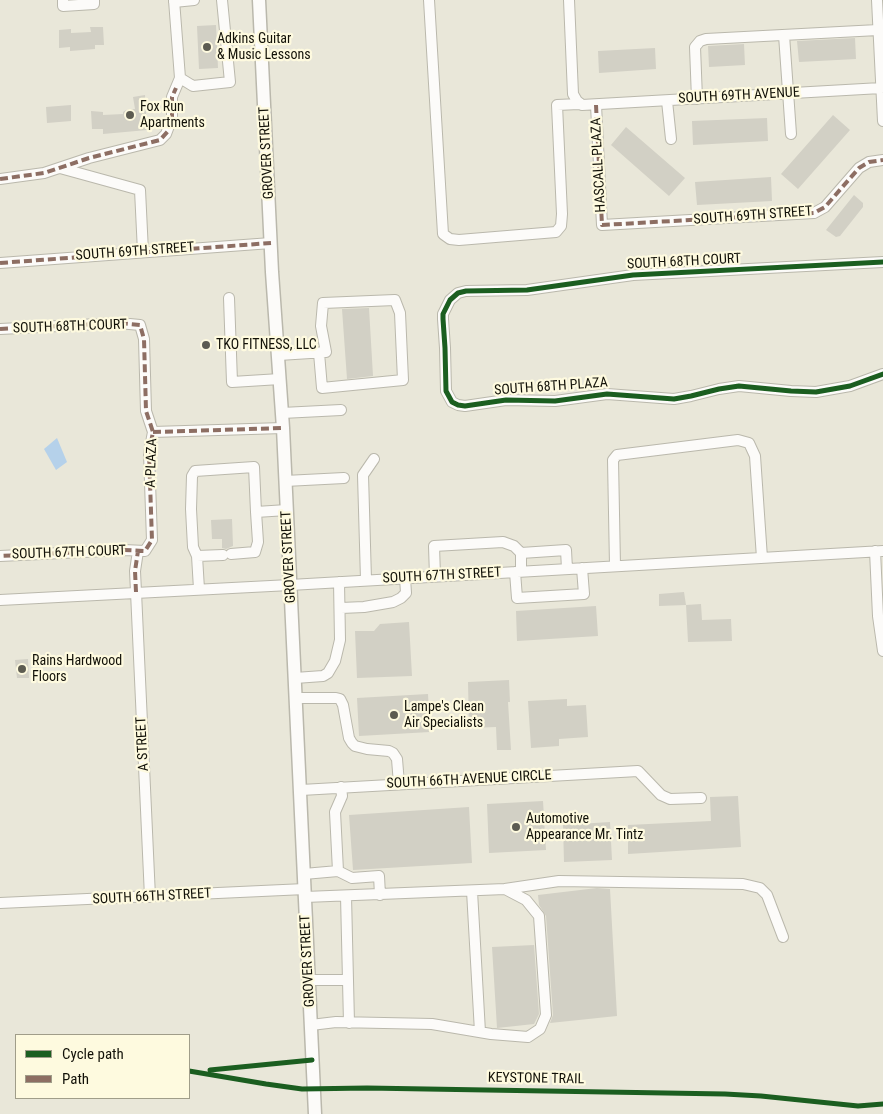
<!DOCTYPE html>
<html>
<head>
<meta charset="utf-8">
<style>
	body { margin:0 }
	#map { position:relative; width:883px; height:1114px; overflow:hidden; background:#e9e7d9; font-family:"Roboto Condensed",sans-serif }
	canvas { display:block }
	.legend { position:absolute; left:15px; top:1034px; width:175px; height:65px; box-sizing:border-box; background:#fefadf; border:1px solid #a09d89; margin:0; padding:6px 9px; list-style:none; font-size:15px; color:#121108 }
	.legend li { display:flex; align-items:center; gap:10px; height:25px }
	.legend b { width:25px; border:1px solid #a09d89 }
</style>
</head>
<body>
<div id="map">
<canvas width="883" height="1114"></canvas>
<ul class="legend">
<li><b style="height:6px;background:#1b5e20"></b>Cycle path</li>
<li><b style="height:6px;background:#8d6e63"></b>Path</li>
</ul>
</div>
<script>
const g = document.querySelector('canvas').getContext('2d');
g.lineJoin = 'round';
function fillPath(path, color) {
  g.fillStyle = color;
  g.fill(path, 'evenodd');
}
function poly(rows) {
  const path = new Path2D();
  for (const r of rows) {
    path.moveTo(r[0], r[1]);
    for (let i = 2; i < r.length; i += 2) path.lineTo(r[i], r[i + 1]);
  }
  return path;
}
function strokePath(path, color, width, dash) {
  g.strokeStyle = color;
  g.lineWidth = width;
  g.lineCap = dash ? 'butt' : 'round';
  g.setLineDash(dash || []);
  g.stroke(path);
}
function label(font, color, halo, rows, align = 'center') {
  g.font = font + ' "Roboto Condensed",sans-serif';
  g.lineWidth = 4.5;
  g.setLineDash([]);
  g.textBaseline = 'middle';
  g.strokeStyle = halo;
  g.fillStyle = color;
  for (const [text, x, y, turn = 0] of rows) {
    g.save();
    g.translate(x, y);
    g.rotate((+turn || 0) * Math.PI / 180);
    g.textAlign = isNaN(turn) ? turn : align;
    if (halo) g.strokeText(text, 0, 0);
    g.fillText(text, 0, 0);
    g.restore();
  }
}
const water = poly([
	[57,438,67,462,56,470,44,449]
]);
const building = poly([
	[216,25,218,68,199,69,197,26],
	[90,27,103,27,104,45,95,45,95,49,70,51,70,47,59,48,59,30,71,29,71,33,91,32],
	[855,38,856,59,799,62,797,41],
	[744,44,745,65,709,67,708,46],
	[655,48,656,69,599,73,598,51],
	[145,95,147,130,103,134,103,129,92,129,91,111,103,112,103,115,123,114,123,112,126,110,135,109,133,97],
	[71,105,71,121,47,123,46,107],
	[833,115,850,130,798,189,781,174],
	[767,118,768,141,693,145,692,121],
	[626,127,685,178,669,196,611,145],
	[771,177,772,201,697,205,695,182],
	[854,195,863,203,863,207,840,236,836,237,826,230],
	[369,308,373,376,347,379,342,309],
	[232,519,233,546,226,549,222,548,222,539,212,539,211,520],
	[684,592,686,605,659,606,659,594],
	[701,604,702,620,731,619,732,641,688,642,686,605],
	[596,606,598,636,517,641,516,611],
	[409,622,412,676,357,678,355,631,374,631,380,624],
	[28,659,29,678,17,678,15,660],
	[509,680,510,702,508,702,511,750,497,750,496,727,469,728,468,682],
	[428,694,430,732,359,736,357,698],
	[567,699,567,706,586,705,588,737,559,739,559,746,531,748,528,701],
	[738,796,741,847,628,854,628,825,711,821,710,797],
	[543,801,546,850,489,853,487,804],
	[469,807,472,863,353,870,349,815],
	[610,822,612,860,564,862,563,825],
	[597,888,610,889,617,1016,550,1023,553,1015,546,916,539,905,538,895],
	[534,945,539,1014,534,1024,497,1028,492,947]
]);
const minor = poly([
	[63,0,63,6,94,4,94,0],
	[429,0,443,234,450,239,459,240,556,232,561,226,562,214,557,105,579,104],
	[569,0,573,94,577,101,582,105,881,88],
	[877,0,883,121],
	[174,2,194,0],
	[784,35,791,134],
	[180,78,193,86,230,82,222,0],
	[697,99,695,47,700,41,706,39,878,30],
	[667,101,671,139],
	[596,105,602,225,814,213,825,207,859,168,869,162,883,160],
	[60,168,140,190,143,252],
	[0,179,44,173,89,158,160,140,166,134,172,118,172,97,180,78,174,0],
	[883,262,633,275,527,290,466,291,458,293,450,300,443,314,443,319,445,348,446,391,452,402,458,405,465,406,506,400,555,401,607,394,674,399,691,396,719,389,739,386,791,391,816,392,850,386,883,374],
	[0,263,271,243],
	[229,298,232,382,280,379],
	[0,329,119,323,140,325,144,339,146,411,153,432,149,453,152,540,145,551,124,550,0,556],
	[279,355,326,352,321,326,323,303,395,300,400,313,403,380,322,388,319,353],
	[282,413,341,410],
	[153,432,283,428],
	[285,481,344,478],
	[138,551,135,571,136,592,150,897],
	[875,551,878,616,883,651],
	[231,554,255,552,258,542,256,512,287,510],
	[197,556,193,547,191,509,192,476,195,471,254,467,256,512],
	[615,566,613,460,617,455,738,440,749,443,755,456,762,558],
	[521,571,521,553,566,550,567,569],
	[515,572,517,598,584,594,582,568],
	[435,576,434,546,503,542,514,546,521,553],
	[366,580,363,475,374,459],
	[199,589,197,556,223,555],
	[0,600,290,585,883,551],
	[341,608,364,607,393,602,401,598,406,593,405,578],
	[295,678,323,676,328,673,335,661,340,640,339,582],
	[296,698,336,698,340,699,343,705,349,738,352,743,355,746,367,749,389,751,393,753,397,759,399,784],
	[301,790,638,771,661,795,670,799,701,798],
	[338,871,352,878,379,876,380,895],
	[304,874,338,871,335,812,342,796,341,787],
	[505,889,559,881,743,884,760,888,767,895,783,937],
	[472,891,480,1032],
	[346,896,349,1023],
	[305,897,505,889,526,900,539,916,546,1015,540,1029,528,1037,491,1034,432,1024,336,1022,311,1025],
	[0,903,305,889],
	[309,980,348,980]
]);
const major = poly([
	[259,0,272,272,283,428,315,1114]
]);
const quiet = poly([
	[596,105,602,225,814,213,825,207,859,168,869,162,883,160],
	[0,179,44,173,89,158,160,140,169,130,172,118,172,97,176,88],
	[0,263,271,243],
	[0,329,119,323,140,325,144,339,146,411,153,432,149,453,152,540,145,551,124,550,0,556],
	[153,432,283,428],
	[136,592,135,571,138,551]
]);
const cycleway = poly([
	[883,262,633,275,527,290,466,291,458,293,450,300,443,314,443,319,445,348,446,391,452,402,458,405,465,406,506,400,555,401,607,394,674,399,691,396,719,389,739,386,791,391,816,392,850,386,883,374],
	[210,1070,312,1060],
	[189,1071,266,1084,302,1089,367,1088,725,1094,761,1096,858,1106,883,1104]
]);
const markers = [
	[207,47,5,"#5d5c51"],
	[130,115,5,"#5d5c51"],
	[206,345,5,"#5d5c51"],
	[22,669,5,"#5d5c51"],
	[394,715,5,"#5d5c51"],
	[516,827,5,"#5d5c51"]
];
const poiNames = [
	["Adkins Guitar",217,39],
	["& Music Lessons",217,55],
	["Fox Run",140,107],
	["Apartments",140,123],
	["TKO FITNESS, LLC",216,345],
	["Rains Hardwood",32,661],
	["Floors",32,677],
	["Lampe's Clean",404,707],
	["Air Specialists",404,723],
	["Automotive",526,819],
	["Appearance Mr. Tintz",526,835]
];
const streetNames = [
	["SOUTH 69TH AVENUE",739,96,-3],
	["GROVER STREET",267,153,-93],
	["HASCALL PLAZA",599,165,-93],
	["SOUTH 69TH STREET",753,216,-4],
	["SOUTH 69TH STREET",135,252,-4],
	["SOUTH 68TH COURT",684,262,-3],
	["SOUTH 68TH COURT",70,327,-2],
	["SOUTH 68TH PLAZA",551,387,-4],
	["A PLAZA",152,463,-88],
	["SOUTH 67TH COURT",69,553,-2],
	["GROVER STREET",289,557,-93],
	["SOUTH 67TH STREET",442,576,-3],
	["A STREET",143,744,-93],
	["SOUTH 66TH AVENUE CIRCLE",469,780,-3],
	["SOUTH 66TH STREET",152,897,-3],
	["GROVER STREET",308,961,-93],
	["KEYSTONE TRAIL",536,1079,1]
];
fillPath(water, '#b5d1ea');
fillPath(building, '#d2d0c5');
strokePath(minor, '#bab8ac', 12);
strokePath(major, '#bab8ac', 15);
strokePath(minor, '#fcfbf9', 10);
strokePath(major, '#fcfbf9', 12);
strokePath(quiet, '#8d6e63', 4, [8, 4]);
strokePath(cycleway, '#1b5e20', 5);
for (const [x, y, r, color] of markers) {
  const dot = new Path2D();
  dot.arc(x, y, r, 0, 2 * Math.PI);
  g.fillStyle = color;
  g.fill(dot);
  strokePath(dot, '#fefadf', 2);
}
label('14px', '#121108', '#fefadf', poiNames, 'left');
label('14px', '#121108', '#fefadf', streetNames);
</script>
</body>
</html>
